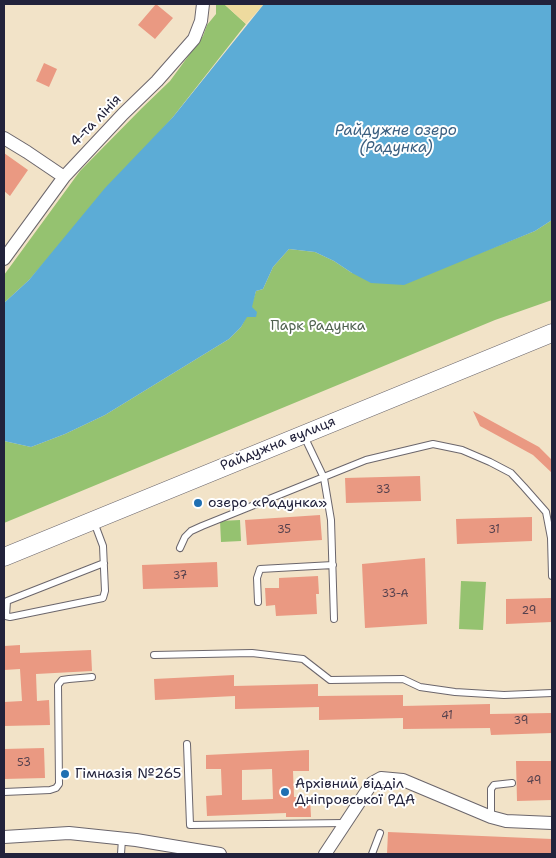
<!DOCTYPE html>
<html>
<head>
<meta charset="utf-8">
<style>
	body { margin:0 }
	#map { position:relative; width:556px; height:858px; overflow:hidden; background:#f2e3c8; font-family:"Shantell Sans",sans-serif }
	canvas { display:block }
	.frame { position:absolute; inset:0; border:5px solid #22223b; pointer-events:none }
</style>
</head>
<body>
<div id="map">
<canvas width="556" height="858"></canvas>
<div class="frame"></div>
</div>
<script>
const g = document.querySelector('canvas').getContext('2d');
g.lineJoin = 'round';
function fillPath(path, color) {
  g.fillStyle = color;
  g.fill(path, 'evenodd');
}
function poly(rows) {
  const path = new Path2D();
  for (const r of rows) {
    path.moveTo(r[0], r[1]);
    for (let i = 2; i < r.length; i += 2) path.lineTo(r[i], r[i + 1]);
  }
  return path;
}
function strokePath(path, color, width, dash) {
  g.strokeStyle = color;
  g.lineWidth = width;
  g.lineCap = dash ? 'butt' : 'round';
  g.setLineDash(dash || []);
  g.stroke(path);
}
function label(font, color, halo, rows, align = 'center') {
  g.font = font + ' "Shantell Sans",sans-serif';
  g.lineWidth = 4;
  g.setLineDash([]);
  g.textBaseline = 'middle';
  g.strokeStyle = halo;
  g.fillStyle = color;
  for (const [text, x, y, turn = 0] of rows) {
    g.save();
    g.translate(x, y);
    g.rotate((+turn || 0) * Math.PI / 180);
    g.textAlign = isNaN(turn) ? turn : align;
    if (halo) g.strokeText(text, 0, 0);
    g.fillText(text, 0, 0);
    g.restore();
  }
}
const green = poly([
	[216,4,224,4,246,24,173,117,29,280,4,303,4,275,80,171,142,108,170,81,203,36,207,25,216,14],
	[552,220,552,300,495,320,4,523,4,441,31,447,65,434,105,415,229,339,241,327,251,307,256,291,263,289,273,267,289,249,315,252,334,261,352,273,480,253,535,231],
	[240,520,241,541,221,542,220,521],
	[461,581,486,582,483,630,459,629]
]);
const sand = poly([
	[224,4,264,4,246,24]
]);
const water = poly([
	[264,4,552,4,552,220,535,231,404,285,371,283,352,273,334,261,315,252,289,249,273,267,263,289,256,291,252,307,257,312,256,317,247,317,241,327,229,339,105,415,65,434,31,447,4,441,4,303,29,280,105,188,173,117]
]);
const building = poly([
	[156,4,173,18,155,39,138,25],
	[44,63,57,69,49,87,36,81],
	[4,153,28,170,10,196,4,191],
	[473,411,539,447,552,460,552,473,533,455,480,426],
	[420,476,421,501,346,503,345,478],
	[320,515,322,540,247,545,245,520],
	[532,517,532,541,457,544,456,519],
	[425,558,427,624,365,628,362,564],
	[217,562,218,587,143,589,142,565],
	[318,576,319,594,316,594,317,614,276,616,275,605,266,606,265,588,279,588,279,578],
	[552,598,552,622,506,624,506,599],
	[20,645,20,653,91,650,92,671,36,674,37,701,49,700,50,725,4,726,4,702,22,701,20,669,4,670,4,646],
	[234,675,234,686,318,684,318,696,403,695,403,706,490,704,490,714,552,713,552,733,491,735,490,728,403,729,403,718,319,720,319,707,235,709,235,696,155,700,154,679],
	[44,748,45,778,4,779,4,749],
	[309,750,309,771,293,771,294,797,310,797,311,817,286,817,286,813,207,816,206,796,222,795,221,769,206,769,206,755],
	[272,769,273,799,242,800,242,770],
	[516,761,552,761,552,800,517,801],
	[388,832,552,839,552,854,387,854]
]);
const lane = poly([
	[304,436,324,478,331,520,334,619],
	[94,522,103,546,105,591,103,598,10,617,6,616,7,601,104,563],
	[180,548,185,537,191,531,202,526,366,460,433,444,462,450,490,462,511,473,524,487,546,512,551,538,552,576],
	[258,602,257,578,260,569,333,565],
	[154,655,252,653,303,659,330,680,403,679,420,687,455,692,504,695,552,693],
	[187,744,190,825,344,823],
	[4,792,50,790,56,788,59,784,58,685,62,680,69,679,92,677],
	[491,817,491,789,494,785,512,783],
	[121,854,122,839],
	[372,854,380,833]
]);
const street = poly([
	[4,138,27,152,64,177],
	[4,259,64,177,123,114,157,81,194,39,201,21,203,4],
	[4,837,69,833,136,840,220,854],
	[325,854,372,783,381,778,403,780,491,817,506,821,552,823]
]);
const secondary = poly([
	[4,557,552,333]
]);
const markers = [
	[198,503,5,"#1f6fb2"],
	[65,774,5,"#1f6fb2"],
	[285,792,5,"#1f6fb2"]
];
const numberNames = [
	["33",383,490],
	["35",284,530],
	["31",494,530],
	["37",180,576],
	["33-А",395,594],
	["29",529,611],
	["41",447,716],
	["39",521,721],
	["53",24,763],
	["49",534,781]
];
const streetNames = [
	["4-та лінія",96,121,-46],
	["Райдужна вулиця",278,444,-22]
];
const parkNames = [
	["Парк Радунка",318,326]
];
const poiNames = [
	["озеро «Радунка»",208,503],
	["Гімназія №265",75,774],
	["Архівний відділ",295,784],
	["Дніпровської РДА",295,800]
];
const waterNames = [
	["Райдужне озеро",396,131],
	["(Радунка)",396,148]
];
fillPath(green, '#95c270');
fillPath(sand, '#eeda9e');
fillPath(water, '#5cacd6');
fillPath(building, '#ea9982');
strokePath(lane, '#6b666c', 8);
strokePath(street, '#6b666c', 14);
strokePath(secondary, '#6b666c', 19);
strokePath(lane, '#fff', 6);
strokePath(street, '#fff', 12);
strokePath(secondary, '#fff', 18);
for (const [x, y, r, color] of markers) {
  const dot = new Path2D();
  dot.arc(x, y, r, 0, 2 * Math.PI);
  g.fillStyle = color;
  g.fill(dot);
  strokePath(dot, '#fff', 2);
}
label('11px', '#54404d', null, numberNames);
label('14px', '#22223b', '#fff', streetNames);
label('14px', '#506250', '#fff', parkNames);
label('14px', '#22223b', '#fff', poiNames, 'left');
label('italic 15px', '#3c6081', '#fff', waterNames);
</script>
</body>
</html>
